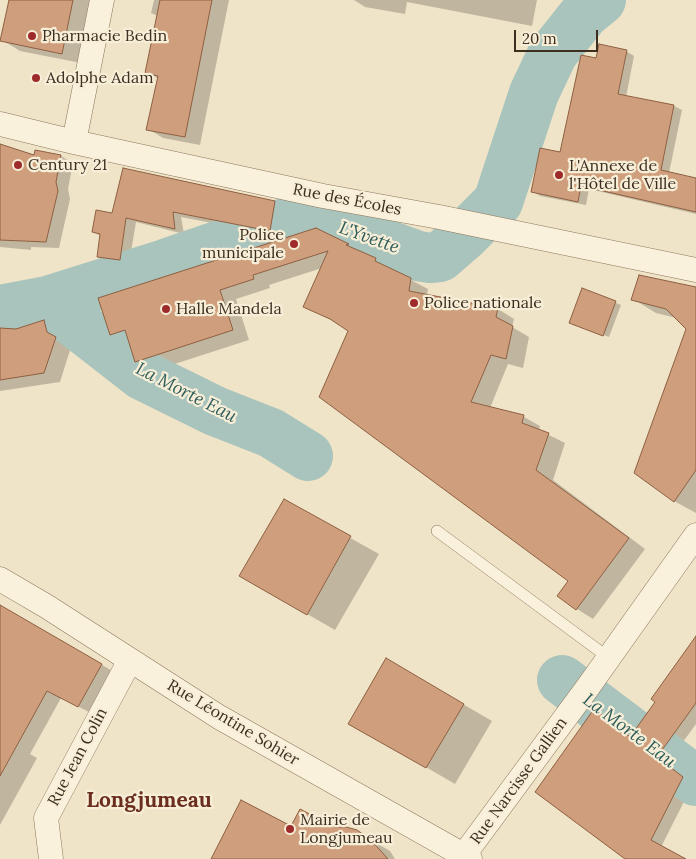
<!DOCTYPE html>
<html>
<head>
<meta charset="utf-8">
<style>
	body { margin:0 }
	#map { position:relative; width:696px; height:859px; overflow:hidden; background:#f0e4c8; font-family:Lora,serif }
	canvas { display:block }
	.scale { position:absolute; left:514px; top:30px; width:84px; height:22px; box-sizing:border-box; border:2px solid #3d2e20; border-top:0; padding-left:6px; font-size:15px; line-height:18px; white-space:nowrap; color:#3d2e20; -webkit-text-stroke:4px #f7eed8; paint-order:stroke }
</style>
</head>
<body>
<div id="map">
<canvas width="696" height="859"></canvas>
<div class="scale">20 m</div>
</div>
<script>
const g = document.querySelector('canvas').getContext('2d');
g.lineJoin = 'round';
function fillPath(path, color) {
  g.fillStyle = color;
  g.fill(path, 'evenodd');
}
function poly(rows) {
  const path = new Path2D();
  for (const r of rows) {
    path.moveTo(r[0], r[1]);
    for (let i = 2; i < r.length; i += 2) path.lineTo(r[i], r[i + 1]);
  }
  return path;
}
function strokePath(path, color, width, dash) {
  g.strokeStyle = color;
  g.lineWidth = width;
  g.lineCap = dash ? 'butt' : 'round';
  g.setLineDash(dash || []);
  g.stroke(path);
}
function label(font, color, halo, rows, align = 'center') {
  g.font = font + ' Lora,serif';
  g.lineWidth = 4.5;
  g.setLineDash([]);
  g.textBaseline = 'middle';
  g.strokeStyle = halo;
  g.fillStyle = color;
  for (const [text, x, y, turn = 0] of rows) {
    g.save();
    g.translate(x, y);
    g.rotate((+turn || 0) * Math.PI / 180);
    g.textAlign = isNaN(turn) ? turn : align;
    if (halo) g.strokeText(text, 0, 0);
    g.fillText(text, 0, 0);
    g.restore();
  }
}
const shadow = poly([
	[10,0,93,0,81,63,20,51,2,40],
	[154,0,229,0,200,145,163,138,148,129,159,79,147,72,158,16,151,13],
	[354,0,537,0,532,26,407,2,405,14,365,7],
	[626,51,634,56,626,97,674,106,682,110,669,173,696,179,696,214,589,189,586,205,540,196,532,191,561,154,597,59],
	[0,148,35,157,61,156,73,163,68,189,70,199,59,248,31,247,31,250,0,247],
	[275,202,284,208,280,236,181,217,184,234,136,222,129,264,107,261,98,256,101,236,93,232,113,214],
	[316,229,376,259,392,270,428,289,427,295,498,309,514,319,512,327,529,337,523,368,508,364,490,408,524,417,540,426,539,430,565,443,553,480,645,549,593,619,577,609,570,581,350,331,340,324,304,306,322,268,269,285,270,288,236,299,249,340,153,371,136,361,130,343,128,344,111,334],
	[583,289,621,305,609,337,576,325],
	[696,289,696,513,674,501,688,329,676,318,656,313,633,299],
	[44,321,60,331,63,342,71,347,60,382,0,391,0,330,17,330],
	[284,501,379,554,335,630,241,576],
	[0,606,116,673,93,714,61,698,30,754,37,758,0,825],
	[696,638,696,724,667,764,693,784,661,847,683,859,625,859,594,711,632,737,657,702],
	[387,660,492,721,455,784,350,723],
	[292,828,335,828,356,831,370,838,385,857,373,841,390,851,395,859,212,859]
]);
const river = poly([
	[47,301,142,375,215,411,271,433,308,456],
	[0,310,47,301,165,264,285,223,297,221,331,224,418,256,430,258,440,257,463,237,498,202,534,93,553,53,585,13,601,0],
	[562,680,696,781]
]);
const building = poly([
	[9,0,73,0,62,54,0,41,9,0],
	[160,0,212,0,185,137,146,130,158,76,145,73,160,0],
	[599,44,627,50,618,94,674,105,661,170,696,178,696,212,581,186,578,202,531,192,540,148,560,152,581,55,596,58,599,44],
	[0,144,34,155,35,150,61,155,56,182,58,191,46,242,0,240,0,144],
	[123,168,275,201,270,231,173,212,175,229,126,218,120,260,97,257,100,234,92,232,96,210,112,213,123,168],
	[316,228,349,244,346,245,376,258,375,261,411,278,409,291,498,308,496,317,513,326,506,359,491,355,471,402,524,415,522,423,549,433,536,470,629,538,576,610,557,596,568,581,319,397,348,331,330,319,303,307,328,251,253,275,254,279,220,290,233,330,135,362,125,330,110,335,98,298,316,228],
	[639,275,696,287,696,470,674,502,634,473,686,329,666,309,631,300,639,275],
	[582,288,616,301,603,336,569,323,582,288],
	[44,320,47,332,56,337,44,373,0,380,0,328,16,329,44,320],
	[284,499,351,536,307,615,239,576,284,499],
	[0,605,102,664,78,707,47,691,0,776,0,605],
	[696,636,696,703,657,757,683,777,651,840,686,859,625,859,535,792,594,709,630,737,655,702,651,699,696,636],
	[386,658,464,704,426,768,348,724,386,658],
	[241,800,291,826,300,809,335,827,346,827,357,830,370,839,388,859,211,859,241,800]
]);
const lane = poly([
	[437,531,609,658]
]);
const street = poly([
	[0,124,74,142,323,196,439,217,696,270],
	[74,142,102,0],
	[0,579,46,606,219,717,470,859],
	[51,859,46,818,130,660],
	[461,859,588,687,696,535]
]);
const markers = [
	[32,36,5,"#9e2a2b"],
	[36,78,5,"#9e2a2b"],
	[18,165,5,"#9e2a2b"],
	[559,175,5,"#9e2a2b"],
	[294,244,5,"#9e2a2b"],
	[414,303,5,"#9e2a2b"],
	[166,309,5,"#9e2a2b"],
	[290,829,5,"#9e2a2b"]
];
const poiNames = [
	["Pharmacie Bedin",42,36],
	["Adolphe Adam",46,78],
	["Century 21",28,165],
	["L'Annexe de",569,166],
	["l'Hôtel de Ville",569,184],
	["Police",284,235,"right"],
	["municipale",284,253,"right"],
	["Police nationale",424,303],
	["Halle Mandela",176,309],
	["Mairie de",300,820],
	["Longjumeau",300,838]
];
const streetNames = [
	["Rue des Écoles",347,200,11],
	["Rue Léontine Sohier",233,723,31],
	["Rue Jean Colin",78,757,-62],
	["Rue Narcisse Gallien",519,781,-54]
];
const waterNames = [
	["L'Yvette",369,238,20],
	["La Morte Eau",186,393,27],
	["La Morte Eau",629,731,37]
];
const districtNames = [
	["Longjumeau",149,801]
];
fillPath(shadow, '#0003');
strokePath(river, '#a9c4bc', 50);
fillPath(building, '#cf9f7d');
strokePath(building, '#8d5f41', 1);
strokePath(lane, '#8d765c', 12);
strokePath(street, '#8d765c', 25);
strokePath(lane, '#faf1dc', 11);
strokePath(street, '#faf1dc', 24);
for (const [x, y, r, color] of markers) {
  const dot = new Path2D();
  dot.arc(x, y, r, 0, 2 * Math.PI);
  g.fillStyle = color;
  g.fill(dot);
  strokePath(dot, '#f7eed8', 2);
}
label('16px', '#3d2e20', '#f7eed8', poiNames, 'left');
label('16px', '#3d2e20', '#f7eed8', streetNames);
label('italic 18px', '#2f5d5a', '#f7eed8', waterNames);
label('bold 21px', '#6b2e1e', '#f7eed8', districtNames);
</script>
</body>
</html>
